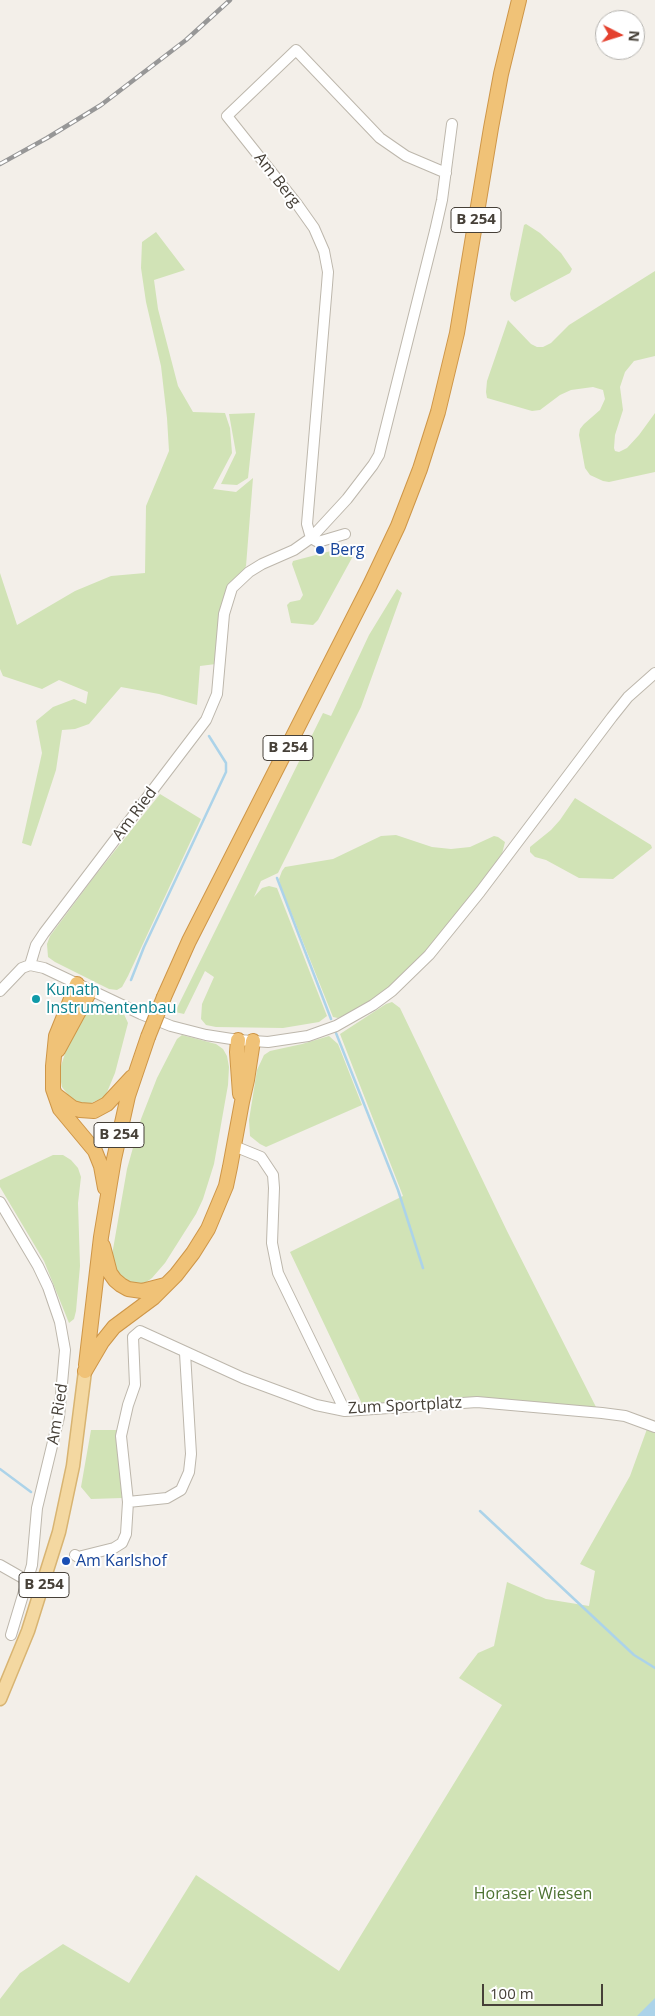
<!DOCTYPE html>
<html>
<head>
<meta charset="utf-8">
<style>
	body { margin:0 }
	#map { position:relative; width:655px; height:2016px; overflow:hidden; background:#f3efe9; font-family:"Open Sans",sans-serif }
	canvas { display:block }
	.north { position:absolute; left:595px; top:10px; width:50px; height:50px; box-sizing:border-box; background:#fff; border:1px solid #b5b3af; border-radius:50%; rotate:95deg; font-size:14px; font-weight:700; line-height:20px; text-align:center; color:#464038 }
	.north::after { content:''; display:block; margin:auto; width:18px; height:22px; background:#e4412e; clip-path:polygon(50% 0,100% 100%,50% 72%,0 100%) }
	.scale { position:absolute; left:482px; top:1984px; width:121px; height:22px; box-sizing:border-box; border:2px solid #464038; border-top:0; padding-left:6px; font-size:15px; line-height:18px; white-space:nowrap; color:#464038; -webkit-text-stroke:4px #fff; paint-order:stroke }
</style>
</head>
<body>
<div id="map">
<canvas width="655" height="2016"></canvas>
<div class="north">N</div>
<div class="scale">100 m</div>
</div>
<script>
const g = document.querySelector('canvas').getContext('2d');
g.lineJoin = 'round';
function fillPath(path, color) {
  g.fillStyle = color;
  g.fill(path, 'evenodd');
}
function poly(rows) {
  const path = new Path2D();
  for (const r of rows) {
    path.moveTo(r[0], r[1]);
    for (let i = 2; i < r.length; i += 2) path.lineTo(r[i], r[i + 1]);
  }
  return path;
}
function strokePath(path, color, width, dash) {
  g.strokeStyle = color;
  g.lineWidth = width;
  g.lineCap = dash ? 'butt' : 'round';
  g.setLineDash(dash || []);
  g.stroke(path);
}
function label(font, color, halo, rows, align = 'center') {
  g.font = font + ' "Open Sans",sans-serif';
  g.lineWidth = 4;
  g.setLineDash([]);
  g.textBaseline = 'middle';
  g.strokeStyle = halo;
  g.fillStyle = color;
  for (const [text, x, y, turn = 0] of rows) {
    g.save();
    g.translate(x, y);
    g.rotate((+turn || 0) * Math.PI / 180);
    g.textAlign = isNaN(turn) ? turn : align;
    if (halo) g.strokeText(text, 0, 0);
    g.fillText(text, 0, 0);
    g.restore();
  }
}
const green = poly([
	[526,224,540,233,561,253,572,269,570,273,515,302,511,299,510,294,524,225],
	[156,232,185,270,154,280,158,309,178,386,193,412,225,413,230,428,232,453,213,489,236,492,253,478,246,566,238,578,216,664,200,666,197,705,159,694,121,687,89,724,75,729,62,730,56,770,31,846,22,843,42,753,36,721,53,707,74,699,86,704,88,692,59,680,42,689,3,676,0,669,0,573,17,625,75,591,111,576,145,573,146,506,169,451,167,418,161,366,146,302,141,268,142,242],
	[655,271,655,356,634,361,625,372,620,387,623,410,615,435,614,448,615,451,619,452,627,448,639,435,655,413,655,472,609,482,603,481,590,475,585,468,579,435,580,429,584,424,600,410,605,399,603,390,593,387,571,390,560,395,540,410,532,411,487,398,486,392,487,381,508,320,531,344,537,347,543,347,551,343,569,325],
	[255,413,248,478,237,485,221,484,236,453,229,414],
	[346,547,351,548,354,551,353,556,318,620,313,625,291,623,287,605,290,602,300,600,303,595,292,564,293,561],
	[397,589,402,593,361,707,278,873,261,881,254,897,262,888,269,886,277,888,327,1016,319,1022,283,1028,216,1027,206,1025,201,1019,202,1004,214,977,205,971,184,1014,175,1012,323,713,331,716,369,635],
	[160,794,201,819,128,976,122,987,117,990,109,989,55,962,48,957,47,944,50,936,94,877],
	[575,798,651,845,652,848,613,879,579,878,546,860,535,857,530,852,530,847,551,830,560,820],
	[396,835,432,847,451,849,470,847,494,836,498,837,505,842,502,854,429,950,388,989,357,1009,338,1018,333,1017,281,887,279,879,282,871,285,867,333,859,381,836],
	[392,1002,400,1008,507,1231,597,1409,473,1398,363,1406,290,1252,403,1196,340,1034,386,1004],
	[96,1006,103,1006,123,1012,128,1023,115,1073,105,1097,89,1104,80,1103,72,1100,62,1087,60,1077,61,1066,69,1041,83,1015],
	[182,1035,216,1044,223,1049,227,1056,229,1067,228,1085,214,1164,203,1199,196,1214,165,1263,152,1278,145,1283,129,1283,117,1274,112,1255,127,1169,141,1119,157,1078,177,1039],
	[329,1036,338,1044,362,1105,266,1147,260,1144,250,1136,249,1120,257,1070,264,1055,270,1051,302,1044],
	[53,1155,63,1155,71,1160,78,1168,81,1177,78,1203,80,1266,76,1311,74,1319,69,1323,44,1261,0,1187,0,1180],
	[647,1429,655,1433,655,2016,0,2016,0,1999,20,1973,63,1944,129,1983,196,1875,339,1971,502,1705,459,1678,478,1653,494,1646,507,1582,546,1599,589,1606,595,1571,580,1564,630,1476],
	[91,1430,118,1430,122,1498,91,1499,81,1487]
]);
const water = poly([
	[655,1998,655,2016,637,2016]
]);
const stream = poly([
	[277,878,331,1019],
	[131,980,144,947,226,772,226,763,209,736],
	[336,1033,398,1190,423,1268],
	[0,1469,31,1492],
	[480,1511,634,1655,655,1668]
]);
const minor = poly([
	[345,534,318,542,311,538,307,524,327,285,328,272,324,251,314,228,297,204,227,116,296,50,380,138,406,156,446,173],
	[30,965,36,945,44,933,206,720,217,694,224,614,232,588,249,572,262,564,294,550,311,538,347,499,373,465,379,455,435,231,442,200,452,124],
	[30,965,44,968,141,1014,171,1026,206,1035,238,1040,268,1042,308,1036,336,1026,373,1005,392,991,429,955,480,892,612,717,628,697,655,673],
	[0,991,22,968,30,965],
	[234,1146,261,1157,273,1175,274,1188,272,1243,278,1273,345,1411],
	[0,1202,38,1266,48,1287,60,1322,65,1350,59,1417,37,1508,32,1565,11,1635],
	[128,1502,121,1436,128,1405,135,1385,133,1337,140,1331,243,1378,316,1405,345,1411,477,1402,602,1413,625,1416,655,1427],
	[75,1555,78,1557,114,1548,122,1543,126,1534,128,1502,167,1498,181,1490,189,1472,191,1454,185,1353],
	[0,1565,28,1581]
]);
const major = poly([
	[0,1699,28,1631,59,1532,73,1466,85,1371]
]);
const highway = poly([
	[77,984,56,1036,53,1066,53,1089,60,1109,95,1151,101,1166,105,1188],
	[164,997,189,941,370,585,398,526,420,469,438,412,457,333,491,128,501,74,519,0],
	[238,1040,237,1052,240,1094],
	[58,1050,90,991],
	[56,1095,73,1108,80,1110,94,1111,107,1104,132,1077],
	[103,1246,110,1273,115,1280,121,1285,128,1289,142,1291,165,1285],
	[86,1365,101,1237,114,1159,128,1096,148,1037],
	[85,1371,102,1342,114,1327,153,1298,176,1275,193,1253,208,1229,226,1186,230,1167,242,1102,247,1080,253,1041]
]);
const rail = poly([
	[0,164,47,138,101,105,186,40,230,0]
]);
const highwayBridge = poly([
	[148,1037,164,997]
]);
const markers = [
	[320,550,5,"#1a4fb4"],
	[36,999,5,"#0f9aa8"],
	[66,1561,5,"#1a4fb4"]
];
const shields = [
	[476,220,50],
	[288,748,50],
	[119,1135,50],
	[44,1585,50]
];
const shieldNames = [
	["B 254",476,220],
	["B 254",288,748],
	["B 254",119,1135],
	["B 254",44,1585]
];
const streetNames = [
	["Am Berg",277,180,52],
	["Am Ried",135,814,-53],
	["Zum Sportplatz",405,1406,-3],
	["Am Ried",58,1414,-81]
];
const transitNames = [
	["Berg",330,550],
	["Am Karlshof",76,1561]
];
const cultureNames = [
	["Kunath",46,990],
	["Instrumentenbau",46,1008]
];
const parkNames = [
	["Horaser Wiesen",533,1894]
];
fillPath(green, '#d1e3b6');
fillPath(water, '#acd3e9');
strokePath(stream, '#acd3e9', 2.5);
strokePath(minor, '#bdb7ac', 12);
strokePath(major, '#d8b472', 15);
strokePath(highway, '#ce9648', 16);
strokePath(minor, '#fff', 10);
strokePath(major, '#f4d8a1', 12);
strokePath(highway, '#f0c277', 14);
strokePath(rail, '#979797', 4.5);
strokePath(rail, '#fff', 2.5, [8]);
strokePath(highwayBridge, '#ce9648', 16, []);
strokePath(highwayBridge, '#f0c277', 14);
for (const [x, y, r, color] of markers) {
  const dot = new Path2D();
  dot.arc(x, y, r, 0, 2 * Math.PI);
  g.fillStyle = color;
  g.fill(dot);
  strokePath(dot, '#fff', 2);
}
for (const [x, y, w] of shields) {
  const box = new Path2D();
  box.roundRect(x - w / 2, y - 12.5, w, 25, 4);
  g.fillStyle = '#fff';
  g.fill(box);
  strokePath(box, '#464038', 1);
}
label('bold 15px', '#464038', null, shieldNames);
label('16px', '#464038', '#fff', streetNames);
label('16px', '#164399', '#fff', transitNames, 'left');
label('16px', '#0d838f', '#fff', cultureNames, 'left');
label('16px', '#4d7231', '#fff', parkNames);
</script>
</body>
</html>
